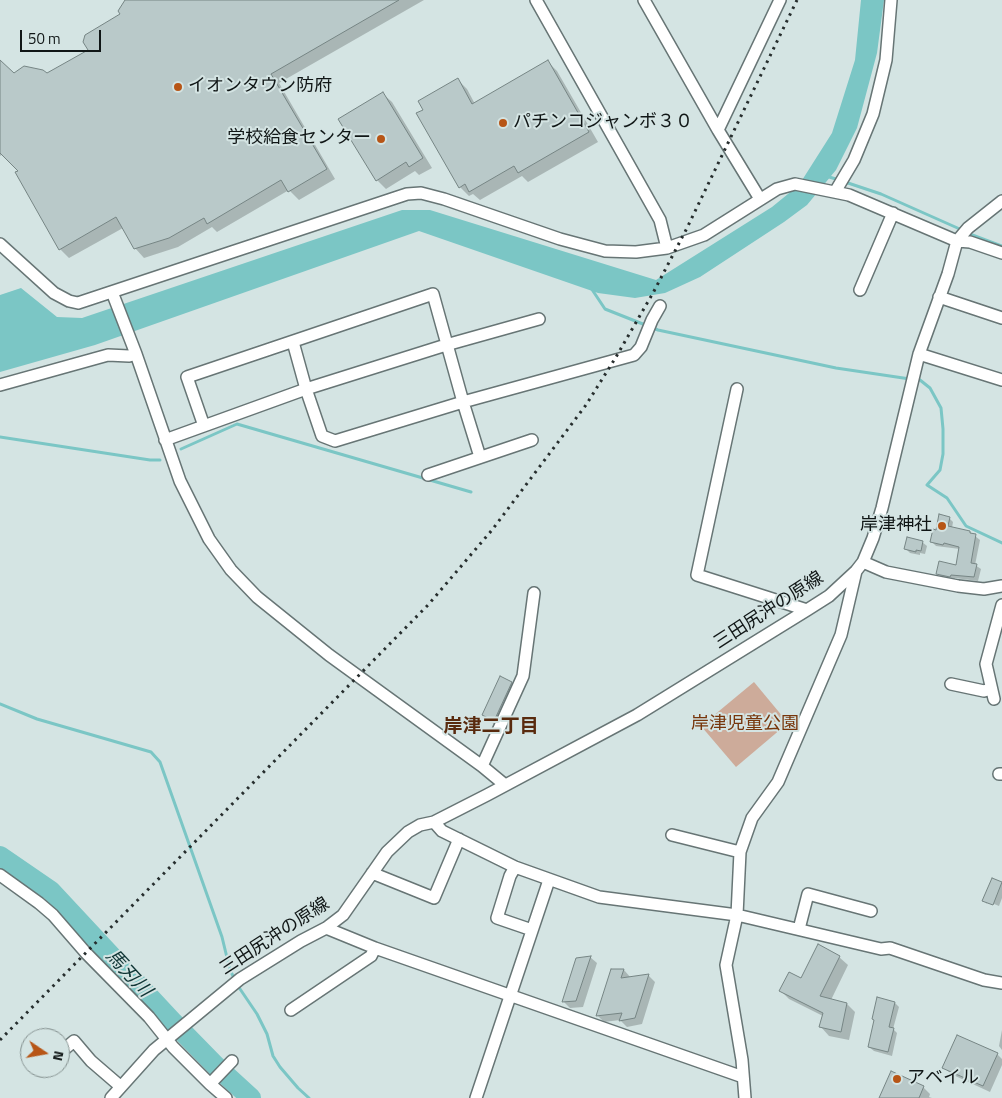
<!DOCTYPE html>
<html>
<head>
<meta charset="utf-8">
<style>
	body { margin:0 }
	#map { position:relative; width:1002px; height:1098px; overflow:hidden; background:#d4e4e3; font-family:"Titillium Web",sans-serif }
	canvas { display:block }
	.north { position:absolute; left:20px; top:1028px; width:50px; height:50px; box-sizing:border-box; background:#d4e4e3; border:1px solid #869291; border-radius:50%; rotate:102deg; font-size:14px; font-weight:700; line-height:20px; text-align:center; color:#101616 }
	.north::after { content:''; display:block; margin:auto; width:18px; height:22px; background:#b75516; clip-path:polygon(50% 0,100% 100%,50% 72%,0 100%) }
	.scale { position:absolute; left:20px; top:30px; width:81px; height:22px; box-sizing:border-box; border:2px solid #101616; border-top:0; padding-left:6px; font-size:15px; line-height:18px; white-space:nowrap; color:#101616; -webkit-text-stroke:4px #d4e4e3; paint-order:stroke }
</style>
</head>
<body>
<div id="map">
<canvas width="1002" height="1098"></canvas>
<div class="north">N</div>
<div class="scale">50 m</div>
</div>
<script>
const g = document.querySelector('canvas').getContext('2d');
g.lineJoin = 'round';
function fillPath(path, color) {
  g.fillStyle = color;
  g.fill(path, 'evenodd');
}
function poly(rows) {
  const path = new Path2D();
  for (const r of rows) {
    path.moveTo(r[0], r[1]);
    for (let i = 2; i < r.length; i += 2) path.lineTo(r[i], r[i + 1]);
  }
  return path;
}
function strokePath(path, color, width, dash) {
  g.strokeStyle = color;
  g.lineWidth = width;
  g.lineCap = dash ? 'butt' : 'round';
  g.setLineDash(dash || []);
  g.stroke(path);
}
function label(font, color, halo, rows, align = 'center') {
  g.font = font + ' "Titillium Web","Noto Sans JP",sans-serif';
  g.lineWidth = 4;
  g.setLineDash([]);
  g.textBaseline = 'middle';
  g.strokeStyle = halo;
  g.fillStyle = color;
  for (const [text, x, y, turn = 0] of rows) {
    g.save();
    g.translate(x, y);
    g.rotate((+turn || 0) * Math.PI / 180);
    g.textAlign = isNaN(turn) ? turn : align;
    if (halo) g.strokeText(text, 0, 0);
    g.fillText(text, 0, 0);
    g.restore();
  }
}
const green = poly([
	[754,682,788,723,736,767,701,726]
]);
const water = poly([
	[861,0,884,0,877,53,857,128,836,170,807,205,784,222,700,277,665,293,635,298,598,293,419,231,95,345,0,372,0,295,21,288,57,317,82,318,402,210,430,210,656,280,772,207,799,185,832,133,855,60]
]);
const shadow = poly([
	[127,0,424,0,279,83,335,179,299,200,289,190,217,232,212,227,178,247,144,258,135,248,123,228,69,258,60,249,20,171,3,154,0,156,0,61,14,75,47,75,90,51,121,15],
	[548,62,557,71,598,142,528,182,522,176,480,200,473,194,469,196,460,187,424,110,458,80,467,89,475,104],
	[382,93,392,102,432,168,419,175,415,171,386,189,377,180],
	[949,518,953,522,952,528,970,532,980,540,975,565,981,569,978,581,955,578,954,580,942,578,938,574,957,566,960,549,936,546,932,542,937,531],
	[922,542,927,546,925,554,920,553,920,555,910,553,906,549],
	[511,683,518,690,501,727,490,722,483,715],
	[992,879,1002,883,1002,898,999,906,987,901,987,904,984,900],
	[590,957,597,963,583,1007,570,1008,564,1002],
	[839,957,848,965,831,1000,847,1004,855,1012,849,1040,829,1036,821,1027,823,1016,789,999,781,991],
	[624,970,631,978,648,975,655,982,642,1024,627,1027,620,1020,604,1022,597,1015],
	[895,1003,899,1007,893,1029,897,1033,892,1056,874,1051,869,1047],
	[1002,1030,1002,1050,999,1046],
	[997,1054,1002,1059,1002,1065,990,1092,951,1074,944,1067],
	[923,1087,930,1094,929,1097,932,1098,880,1098]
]);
const stream = poly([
	[826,176,839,180],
	[845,182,881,194,962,230],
	[967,233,1002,246],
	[591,288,605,309,658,330,836,368,910,379],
	[916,379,920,380,930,388,941,408,943,429,943,454,940,470,927,485,947,498,966,526,1002,543],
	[0,437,150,460,160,460],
	[181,449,237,424,471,492],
	[0,704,37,719,151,752,160,762,222,937,230,970,238,986,257,1014,267,1034,273,1056,280,1067,298,1088,309,1098]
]);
const river = poly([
	[0,856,51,891,173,1022,216,1066,251,1098]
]);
const building = poly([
	[125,0,399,0,271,74,327,169,288,192,281,180,207,224,204,218,169,238,134,249,116,217,59,250,15,172,18,171,0,153,0,60,14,73,24,66,43,70,47,73,88,50,83,42,85,35,120,14,118,11,125,0],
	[548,60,589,132,518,173,514,166,469,192,465,184,459,188,416,113,423,110,418,101,458,78,472,104,548,60],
	[383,92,423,158,409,167,406,162,376,181,338,119,383,92],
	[939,514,950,517,948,526,970,531,970,533,976,534,971,563,977,564,974,577,951,575,950,577,936,574,939,561,956,565,959,547,944,543,943,545,930,542,933,529,936,530,939,514],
	[907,537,923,541,921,551,916,550,916,552,904,549,907,537],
	[500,676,512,682,494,721,482,715,500,676],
	[992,878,1002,882,993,905,982,901,992,878],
	[818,944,840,956,820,996,847,1003,841,1032,819,1027,823,1013,779,991,789,972,801,978,818,944],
	[591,956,576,1001,562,1002,576,958,591,956],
	[611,969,624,969,621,978,649,974,635,1018,619,1021,622,1013,596,1016,611,969],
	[877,997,895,1002,889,1027,894,1028,888,1052,868,1047,874,1020,872,1019,877,997],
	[957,1035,998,1053,983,1086,942,1068,957,1035],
	[891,1071,924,1086,919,1098,879,1098,891,1071]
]);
const minor = poly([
	[536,0,660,220,667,248],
	[644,0,718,130,760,199],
	[718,130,780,0],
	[835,192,854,160,873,114,886,60,891,0],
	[0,244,54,293,69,301,78,303,407,194,421,193,444,199,560,239,605,251,636,252,667,248,704,235,777,189,795,184,849,195,957,241,970,242,1002,253],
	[860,290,893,213],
	[112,292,136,354,180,481,209,539,231,570,257,597,329,655,482,766,505,785],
	[939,297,1002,318],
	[293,342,306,389,322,436,335,441,463,402,634,355,641,347,652,320,660,306],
	[919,354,1002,380],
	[0,385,108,355,129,356,136,354],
	[737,389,697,575,807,610],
	[204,426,187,377,433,294,463,402,480,457],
	[165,440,306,389,446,345,539,319],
	[428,475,532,440],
	[863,562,886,572,958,586,984,589,1002,586],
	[951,684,984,691,991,689],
	[994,699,986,664,1002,605],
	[482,766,523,676,534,593],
	[999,774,1002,774],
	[434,822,442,831,515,867,599,897,737,915,881,949,890,948,984,980,1002,983],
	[672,835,740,852],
	[515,867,510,876,497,918,532,930],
	[372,873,434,898,459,839],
	[0,875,39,903,53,915,86,953,149,1017,173,1047,210,1084,226,1098],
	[326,928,375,948,743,1077],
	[799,929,808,894,871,911],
	[291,1010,371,956,375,948],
	[60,1053,74,1041,91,1061,120,1086],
	[210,1084,232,1061],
	[111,1098,154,1050,240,979,301,941,326,928,343,915,387,852,408,832,420,825,434,822,487,795,637,715,807,610,829,596,856,571,863,562,873,538,882,508,919,354,948,274,957,241,968,228,1002,201],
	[476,1098,549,880],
	[745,1098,742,1060,726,965,737,915,740,852,752,818,778,782,841,635,856,571]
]);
const rail = poly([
	[0,1040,428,605,492,530,586,405,616,357,653,293,687,228,797,0]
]);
const markers = [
	[178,87,5,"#b75516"],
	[503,123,5,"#b75516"],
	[381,139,5,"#b75516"],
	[942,526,5,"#b75516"],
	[897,1079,5,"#b75516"]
];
const poiNames = [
	["イオンタウン防府",188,87],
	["パチンコジャンボ３０",513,123],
	["学校給食センター",371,139,"right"],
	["岸津神社",932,526,"right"],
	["アベイル",907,1079]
];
const streetNames = [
	["三田尻沖の原線",769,611,-33],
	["三田尻沖の原線",275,937,-33]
];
const parkNames = [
	["岸津児童公園",745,725]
];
const neighbourhoodNames = [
	["岸津二丁目",491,727]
];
const waterNames = [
	["馬刃川",128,974,47]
];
fillPath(green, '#cdab9a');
fillPath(water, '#7bc6c5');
fillPath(shadow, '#0003');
strokePath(stream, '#7bc6c5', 3);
strokePath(river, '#7bc6c5', 20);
fillPath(building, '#b9c9c9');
strokePath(building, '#768584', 1);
strokePath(minor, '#677575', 14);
strokePath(minor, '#fff', 11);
strokePath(rail, '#262d2d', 3, [2.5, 5]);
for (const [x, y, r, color] of markers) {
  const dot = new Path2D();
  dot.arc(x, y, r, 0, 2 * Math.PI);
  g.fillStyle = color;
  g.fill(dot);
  strokePath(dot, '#d4e4e3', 2);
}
label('18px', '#101616', '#d4e4e3', poiNames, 'left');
label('18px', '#101616', '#d4e4e3', streetNames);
label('18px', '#77360c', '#d4e4e3', parkNames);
label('bold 19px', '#592a0e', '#d4e4e3', neighbourhoodNames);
label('italic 19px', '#0e3434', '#d4e4e3', waterNames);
</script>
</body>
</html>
